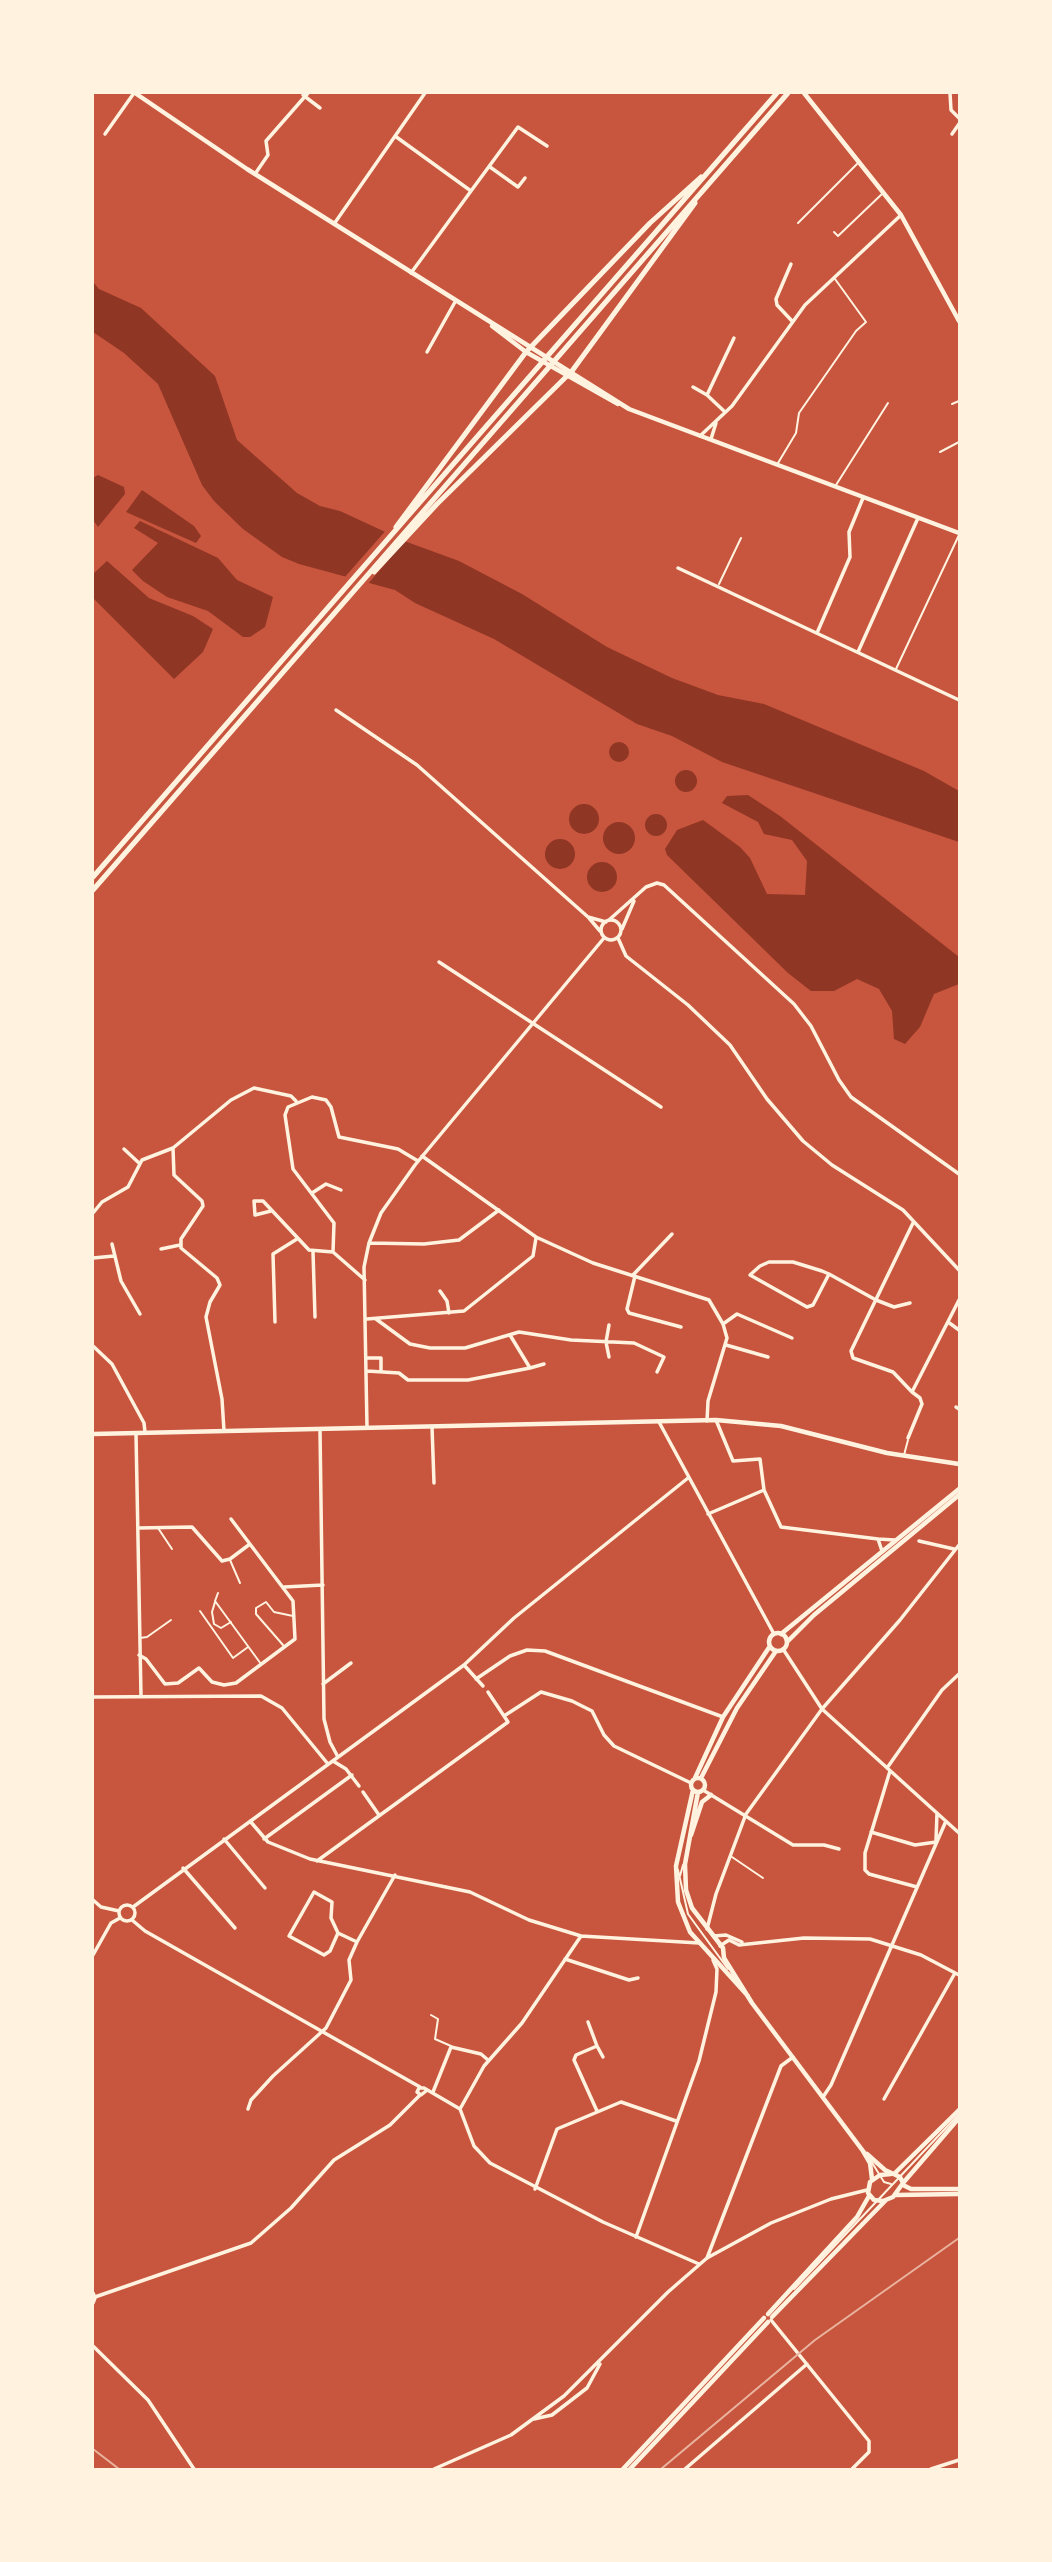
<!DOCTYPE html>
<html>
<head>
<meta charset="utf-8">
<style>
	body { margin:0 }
	#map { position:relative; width:1052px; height:2562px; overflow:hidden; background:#c8553d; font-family:Cabin,sans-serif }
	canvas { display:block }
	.frame { position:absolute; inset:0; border:94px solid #fff3e0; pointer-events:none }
</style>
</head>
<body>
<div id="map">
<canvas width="1052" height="2562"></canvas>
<div class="frame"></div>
</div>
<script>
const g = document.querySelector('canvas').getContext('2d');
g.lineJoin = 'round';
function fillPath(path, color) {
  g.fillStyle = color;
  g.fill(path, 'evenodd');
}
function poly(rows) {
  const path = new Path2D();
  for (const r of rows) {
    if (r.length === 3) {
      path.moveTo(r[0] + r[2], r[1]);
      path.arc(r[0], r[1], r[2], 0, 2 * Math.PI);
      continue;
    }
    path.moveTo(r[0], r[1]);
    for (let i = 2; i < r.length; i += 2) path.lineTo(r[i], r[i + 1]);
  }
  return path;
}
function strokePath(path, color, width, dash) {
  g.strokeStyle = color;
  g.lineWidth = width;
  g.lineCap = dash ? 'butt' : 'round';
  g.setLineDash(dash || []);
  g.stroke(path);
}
const water = poly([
	[93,282,99,289,141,308,215,376,237,440,297,493,320,506,340,511,407,542,459,561,522,594,607,647,672,678,718,695,764,704,924,771,959,791,959,842,722,762,672,736,637,724,494,639,415,603,395,590,299,564,282,557,243,529,214,501,202,485,158,384,124,353,93,332],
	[98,475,124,487,125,494,98,527,93,520,93,478],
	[142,490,194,526,201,536,196,543,126,512],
	[140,521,218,558,237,580,273,597,265,627,250,637,243,637,208,611,167,597,143,581,132,570,158,543,134,528],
	[107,561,149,598,193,616,213,629,203,652,174,679,93,598,93,574],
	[619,752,10],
	[686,781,11],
	[748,795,780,816,959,957,959,984,934,994,920,1027,905,1044,894,1039,892,1011,879,989,857,979,834,991,811,991,788,973,667,855,665,849,677,830,703,820,740,847,750,858,767,894,805,895,807,861,792,840,764,834,758,822,722,803,727,796],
	[584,819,15],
	[656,825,11],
	[619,838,16],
	[560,854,15],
	[602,877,15]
]);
const pier = poly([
	[388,528,407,538,367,585,344,578]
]);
const service = poly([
	[798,223,857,164],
	[834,232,838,236,883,193],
	[952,404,959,401],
	[940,452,959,442],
	[778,463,796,433,799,413,856,331,866,322,835,279],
	[836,485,888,403],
	[719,584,741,538],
	[896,669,959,535],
	[904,1455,908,1440],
	[158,1528,172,1549],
	[230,1560,240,1583],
	[218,1593,215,1601,261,1664],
	[215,1602,212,1612,214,1624,221,1628,231,1622],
	[200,1611,233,1658,248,1647],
	[140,1638,147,1637,171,1620],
	[283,1645,256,1614,256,1608,266,1602,274,1612,293,1616],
	[732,1857,763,1878],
	[678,1870,688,1914,728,1969],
	[680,1876,683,1865],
	[431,2015,438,2019,435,2039,451,2046],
	[871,2161,884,2182,891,2184],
	[794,2289,959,2114]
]);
const minor = poly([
	[950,93,951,110,959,118],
	[303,95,320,108],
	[105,134,134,93],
	[952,134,959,124],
	[395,136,471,191,411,273],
	[490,167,518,187,525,178],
	[255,174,268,155,266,141,308,93],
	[471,191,518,127,547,146],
	[334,224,425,93],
	[791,264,776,299,777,305,792,321],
	[427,352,455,302],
	[693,387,707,395],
	[725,412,707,395,734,338],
	[700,436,732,406,805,305,901,215],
	[711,439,716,423],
	[678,568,959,700],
	[817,633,850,557,849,532,863,498],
	[858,652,918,518],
	[336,710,417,765,588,917,606,922],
	[589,918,600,931],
	[611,930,10],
	[609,920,646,887,657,883,664,885,794,1004,811,1026,839,1080,851,1097,959,1174],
	[622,929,634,901],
	[618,938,626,956,688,1005,730,1045,767,1099,803,1141,832,1165,903,1210,959,1270],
	[439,962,661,1107],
	[124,1149,139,1163],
	[422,1156,536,1237,593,1263,709,1300,723,1324,727,1338,708,1401,707,1421],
	[312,1193,326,1184,341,1190],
	[271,1211,255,1215,254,1201,263,1201,309,1250,333,1252],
	[93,1213,102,1202,128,1187,142,1160,173,1148],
	[369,1243,424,1244,459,1240,499,1210],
	[112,1244,121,1281,140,1314],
	[161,1249,180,1245],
	[313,1252,315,1317],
	[333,1252,334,1223,293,1169,285,1115,288,1107,312,1097,326,1100,331,1107,339,1137,398,1149,418,1161],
	[333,1252,365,1280],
	[93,1258,114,1256],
	[829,1274,813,1305,807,1307,750,1275,760,1266,769,1262,793,1262,822,1271,829,1274,876,1300,894,1307,910,1303],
	[633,1275,672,1234],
	[635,1276,627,1309,629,1313,681,1327],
	[440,1291,447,1301,449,1313],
	[367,1319,464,1311,533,1256,536,1238],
	[376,1319,410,1344,430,1348,465,1348,519,1332,571,1340,634,1343,664,1357,657,1372],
	[275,1322,273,1254,297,1239],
	[948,1322,959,1330],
	[723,1324,737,1314,792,1338],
	[726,1345,768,1357],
	[93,1346,112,1364,144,1423,145,1432],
	[609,1357,606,1342,609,1325],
	[367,1358,381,1358,381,1372],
	[530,1368,544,1364],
	[367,1371,399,1373,408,1380,468,1380,530,1368,510,1335],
	[912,1392,893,1372,853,1358,851,1351,913,1223],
	[956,1407,959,1409],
	[716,1420,733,1461,760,1459,764,1490],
	[659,1422,774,1634],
	[367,1427,364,1267,369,1243,381,1213,415,1165,604,938],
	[432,1427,434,1483],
	[320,1430,324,1719,330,1742,338,1757],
	[224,1431,222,1399,206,1317,210,1302,220,1285,217,1278,181,1248,181,1239,203,1206,202,1201,174,1175,173,1148,231,1100,254,1088,291,1096,296,1101],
	[136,1434,141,1696],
	[908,1438,922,1404,920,1398,912,1392,959,1300],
	[708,1514,764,1490,781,1527,878,1539],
	[138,1528,192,1527,222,1561,230,1559,250,1544],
	[919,1541,954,1549],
	[882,1551,878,1539,895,1540],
	[284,1587,323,1585],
	[783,1649,822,1709,959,1833],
	[139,1655,146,1659,165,1684,178,1683,199,1668,212,1682,224,1685,236,1683,295,1639,293,1601,231,1519],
	[464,1665,483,1686],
	[476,1679,510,1656,527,1650,545,1651,723,1717],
	[323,1684,351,1663],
	[93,1697,261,1696,282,1708,328,1764],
	[504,1716,541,1692,572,1701,592,1711,604,1735,614,1746,691,1783],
	[333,1761,346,1769,359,1786],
	[887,1768,942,1690,959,1674],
	[890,1771,865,1853,865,1870,869,1874,917,1887],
	[703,1790,793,1845,824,1845,839,1849],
	[363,1792,379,1815],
	[250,1821,268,1842,310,1859,470,1892,529,1920,581,1936],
	[871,1832,915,1845,936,1842],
	[224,1839,265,1888],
	[264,1839,352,1775],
	[936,1840,937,1813],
	[317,1861,508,1722,488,1692],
	[183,1868,235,1928],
	[93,1900,101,1907,119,1911],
	[127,1913,8],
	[133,1907,464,1665,514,1618,688,1478],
	[132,1920,145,1931,420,2087],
	[707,1929,716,1894,746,1814,822,1709,900,1620,959,1545],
	[338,1933,330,1951,324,1955,289,1936,314,1892,332,1902,331,1918,338,1933,357,1942],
	[714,1936,726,1935,742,1942],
	[720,1946,729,1940,739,1945,804,1938,870,1939,921,1955,959,1975],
	[93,1955,111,1923,120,1918],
	[565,1959,629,1980,638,1978],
	[588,2022,597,2046,576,2055,574,2060,597,2111],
	[597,2046,603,2057],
	[426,2091,421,2095,417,2092,419,2088,424,2088,460,2109,474,2146,490,2163,603,2222,699,2264],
	[433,2092,451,2047,481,2054,488,2060],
	[823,2097,831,2085,946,1821],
	[884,2099,955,1973],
	[248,2109,251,2100,273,2076,326,2028,351,1980,349,1960,357,1942,395,1875],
	[460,2109,484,2066,522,2023,581,1936,699,1943],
	[535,2189,557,2129,621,2102,676,2121],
	[636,2237,699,2061,716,1992,717,1969,713,1960],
	[707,2258,781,2066,793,2057],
	[93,2293,95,2298,93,2303],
	[95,2297,251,2243,291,2208,334,2160,390,2125,420,2095],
	[771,2320,869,2441,869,2452,852,2469],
	[93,2346,148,2400,194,2469],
	[534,2419,552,2415,587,2388,600,2364],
	[434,2469,511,2435,564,2396,668,2292,707,2258,771,2223,831,2199,867,2190],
	[685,2469,807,2364],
	[931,2469,959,2460]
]);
const tertiary = poly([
	[93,1434,716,1420,781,1426,887,1453,959,1464]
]);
const secondary = poly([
	[135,93,247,169,629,409],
	[804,93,901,215,959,321],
	[492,326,526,352,618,404],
	[629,409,959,533],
	[778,1642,9],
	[781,1634,959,1489],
	[787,1642,814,1615,959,1495],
	[698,1785,7],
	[695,1778,723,1717,770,1646],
	[701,1778,737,1708,776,1651],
	[693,1790,676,1866,678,1902,690,1932,748,1996],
	[698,1792,685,1864,686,1890,692,1908,723,1948,724,1958,752,2003,863,2151,870,2163,872,2179],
	[691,1835,702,1802,711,1795],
	[867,2154,885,2170,900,2177,903,2183,893,2197,883,2201,874,2200,868,2193,870,2182,880,2175,891,2174],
	[894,2174,959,2110],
	[903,2183,959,2118],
	[903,2185,911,2189,959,2189],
	[896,2195,959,2194],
	[768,2314,857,2217,869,2196],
	[772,2317,886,2200],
	[623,2469,764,2318],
	[630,2469,768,2322]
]);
const trunk = poly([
	[396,527,526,352,650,223,701,177],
	[374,572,437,504,572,371,695,203],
	[93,877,777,93],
	[93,890,788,93]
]);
const rail = poly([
	[93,2449,119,2469],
	[661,2469,815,2340,959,2238]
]);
fillPath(water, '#8f3625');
fillPath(pier, '#c8553d');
strokePath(service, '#fff3e0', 2);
strokePath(minor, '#fff3e0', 3.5);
strokePath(tertiary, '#fff3e0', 4.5);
strokePath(secondary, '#fff3e0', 4.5);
strokePath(trunk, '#fff3e0', 5);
strokePath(rail, '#e9b49f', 2);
</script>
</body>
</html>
